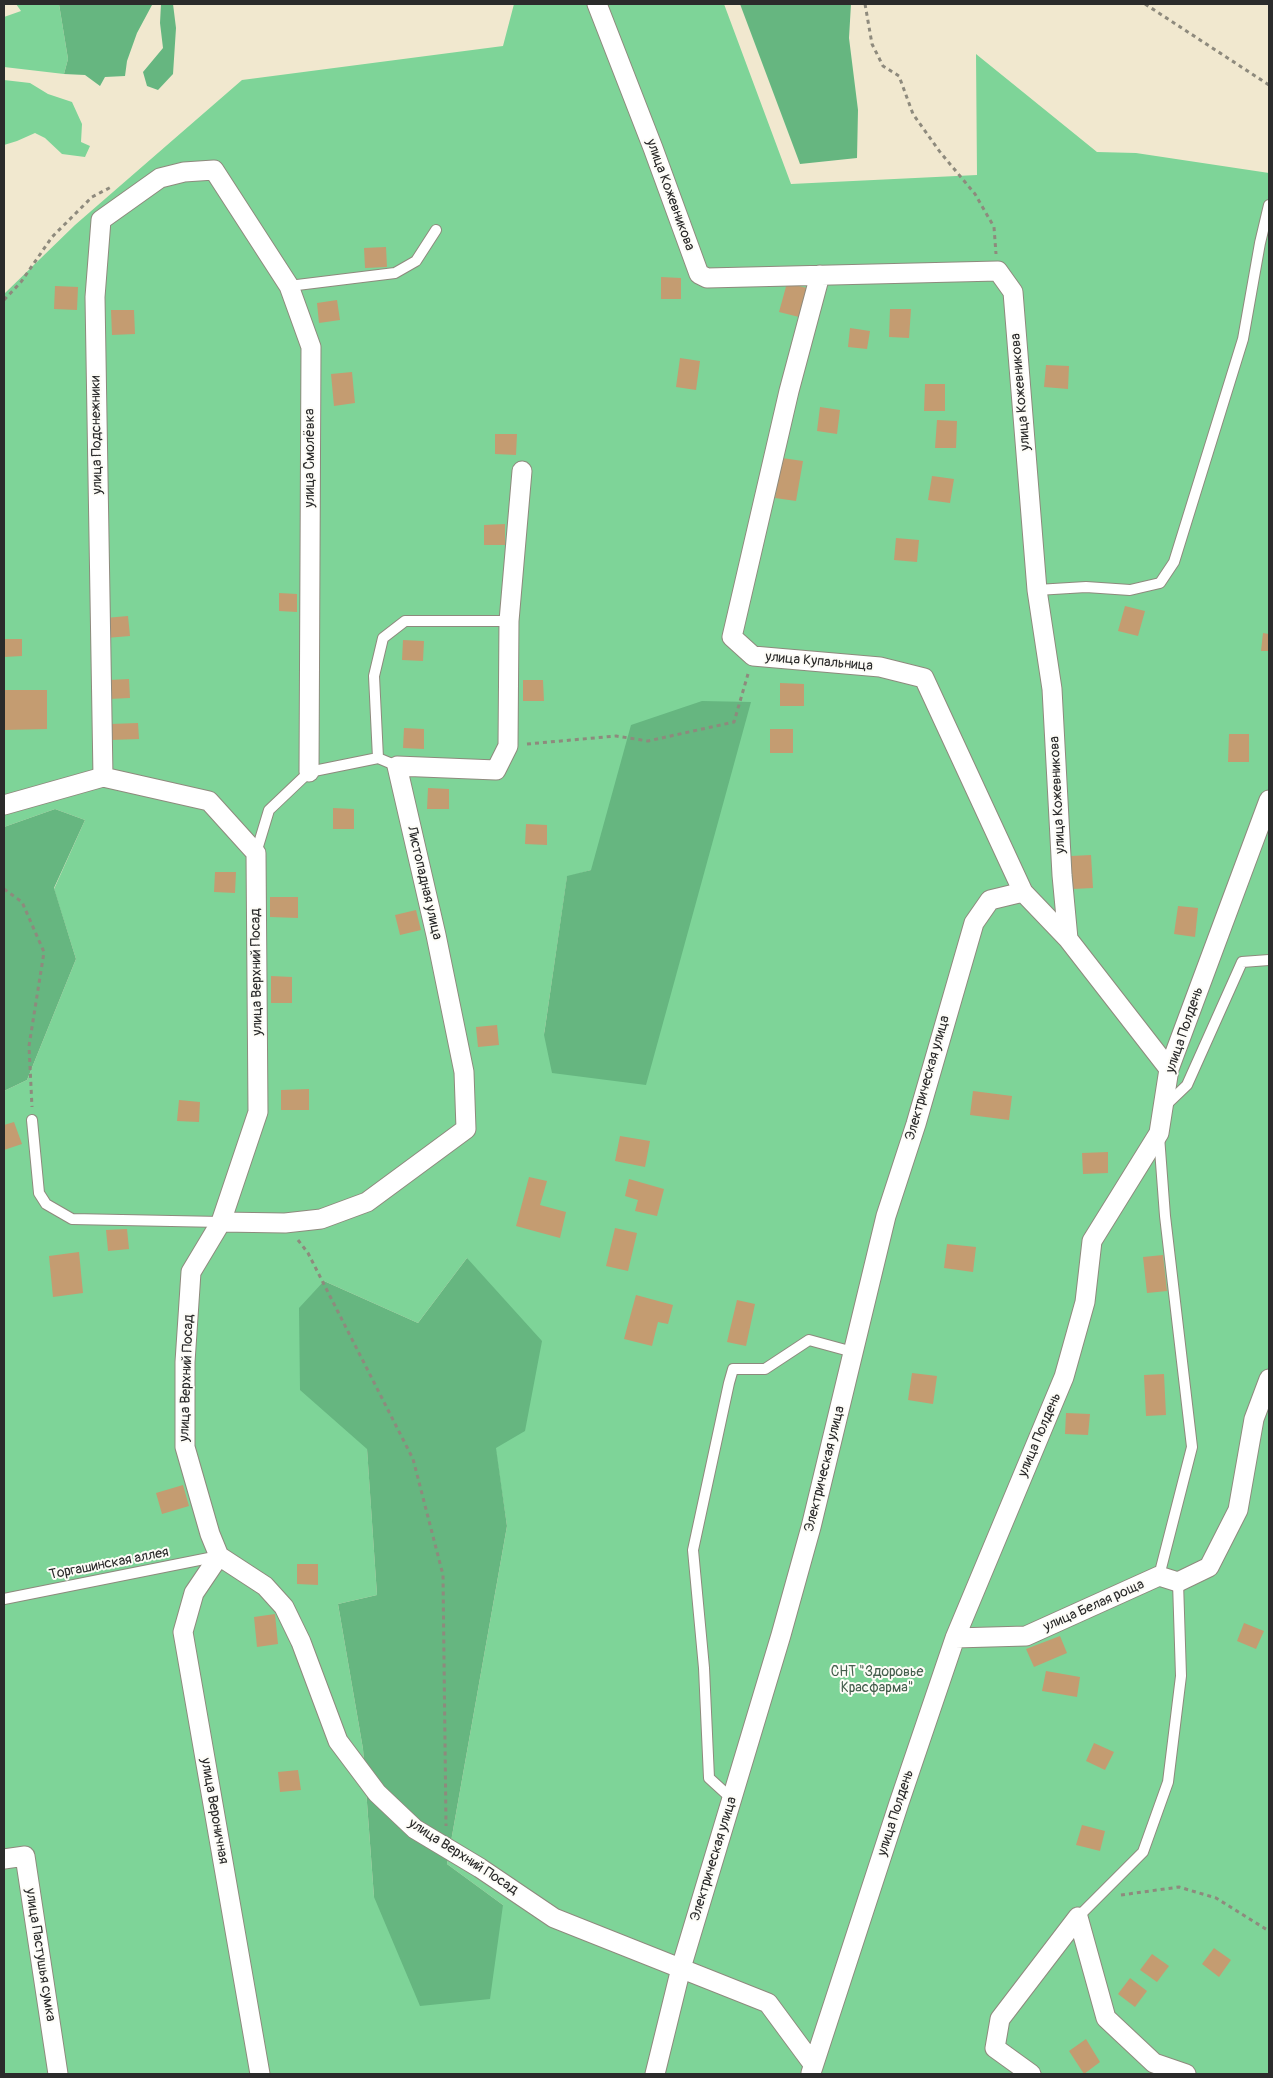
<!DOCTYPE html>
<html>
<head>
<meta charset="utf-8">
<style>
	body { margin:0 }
	#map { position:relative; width:1273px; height:2078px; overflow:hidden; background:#f1e8cf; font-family:Pangolin,sans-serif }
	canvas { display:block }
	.frame { position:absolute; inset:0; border:5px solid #2b2b2b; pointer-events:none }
</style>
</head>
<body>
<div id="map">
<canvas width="1273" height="2078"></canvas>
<div class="frame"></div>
</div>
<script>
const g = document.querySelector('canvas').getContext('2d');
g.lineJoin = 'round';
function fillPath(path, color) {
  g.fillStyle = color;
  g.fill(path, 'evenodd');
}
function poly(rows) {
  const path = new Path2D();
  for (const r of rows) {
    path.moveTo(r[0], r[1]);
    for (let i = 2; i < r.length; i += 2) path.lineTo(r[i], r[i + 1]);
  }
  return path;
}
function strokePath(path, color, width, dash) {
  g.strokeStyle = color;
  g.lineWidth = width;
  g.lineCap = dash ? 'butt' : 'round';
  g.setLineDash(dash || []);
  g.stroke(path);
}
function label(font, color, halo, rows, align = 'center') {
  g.font = font + ' Pangolin,sans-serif';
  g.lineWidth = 4;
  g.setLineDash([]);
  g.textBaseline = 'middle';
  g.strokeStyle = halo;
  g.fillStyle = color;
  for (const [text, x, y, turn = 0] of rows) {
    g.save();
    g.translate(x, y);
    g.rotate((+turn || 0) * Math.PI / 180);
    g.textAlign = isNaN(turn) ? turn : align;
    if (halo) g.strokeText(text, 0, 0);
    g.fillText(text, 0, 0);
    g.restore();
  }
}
const green = poly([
	[16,4,59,4,68,59,64,74,4,67,4,17,21,11],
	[514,4,724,4,791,184,977,175,976,54,1097,152,1136,153,1269,173,1269,2074,4,2074,4,1091,27,1080,76,959,54,889,85,820,55,809,4,827,4,294,75,225,242,80,503,46],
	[591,870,544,1035,567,877],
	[467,1258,507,1526,447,1864,503,1905,374,1897,363,1749,338,1604,377,1595,367,1448,324,1281,418,1323],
	[4,80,30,83,48,94,72,102,82,124,81,142,90,146,85,157,62,154,45,138,35,133,17,141,4,145]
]);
const forest = poly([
	[59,4,152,5,137,33,127,61,125,76,105,77,100,86,85,75,64,74,68,59],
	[161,4,173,4,176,28,173,74,158,90,147,86,143,72,163,48,160,23],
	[740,4,851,4,849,38,858,110,857,158,800,164],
	[702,701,751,702,646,1085,552,1073,544,1035,567,876,591,870,631,725],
	[55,809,85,820,54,888,76,959,27,1080,4,1091,4,827],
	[467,1258,542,1341,525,1431,496,1448,507,1526,447,1864,503,1905,490,1999,420,2006,374,1897,363,1749,338,1604,377,1595,367,1449,300,1390,299,1308,324,1281,418,1323]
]);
const building = poly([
	[386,247,387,267,365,268,364,248],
	[661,277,681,278,681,299,661,299],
	[787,283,807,288,799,317,779,312],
	[55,286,78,287,77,310,54,309],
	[337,300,340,320,319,323,317,303],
	[890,309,911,309,909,338,889,337],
	[111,310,134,310,135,334,112,335],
	[850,328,870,331,867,349,848,347],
	[680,358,700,361,696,390,676,387],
	[1046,365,1069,366,1068,389,1044,387],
	[352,372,355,403,334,406,331,374],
	[925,384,945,384,945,411,924,411],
	[820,407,840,410,837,434,817,431],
	[937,420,957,421,956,448,935,448],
	[495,434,517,434,516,455,495,454],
	[782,458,803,461,796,501,775,498],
	[932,476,954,479,950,503,928,500],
	[505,524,505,545,484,545,484,525],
	[896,538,919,540,917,562,894,560],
	[279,593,297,594,297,612,279,611],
	[1125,606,1145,611,1138,636,1118,631],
	[128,616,130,636,106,638,105,618],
	[1263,633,1269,634,1269,651,1261,651],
	[4,639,22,639,22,656,4,657],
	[403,640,424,641,423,661,402,660],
	[129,679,130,698,109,699,108,680],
	[523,680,543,680,544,701,523,701],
	[780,683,804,684,804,706,780,706],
	[4,690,47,690,47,729,4,730],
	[138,723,139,739,110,740,110,724],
	[404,728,424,729,424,749,403,748],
	[770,729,793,729,793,753,770,753],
	[1229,734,1249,734,1249,762,1228,762],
	[428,788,449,789,449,809,427,809],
	[333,808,354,809,354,829,333,829],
	[526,824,547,825,547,845,525,844],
	[1091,855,1093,888,1073,889,1071,856],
	[215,872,236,872,235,893,214,892],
	[270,897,298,897,298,918,270,917],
	[1178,906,1198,908,1195,937,1174,934],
	[416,910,421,930,400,935,395,915],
	[271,976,292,977,292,1003,271,1003],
	[497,1025,499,1045,478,1047,476,1027],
	[309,1089,309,1110,281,1110,281,1090],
	[973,1091,1012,1096,1009,1120,970,1115],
	[179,1100,200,1102,199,1122,177,1121],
	[14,1122,22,1144,4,1150,4,1125],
	[620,1136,650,1141,645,1167,615,1161],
	[1108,1152,1108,1173,1083,1174,1082,1153],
	[529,1177,547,1181,540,1205,566,1212,560,1238,516,1226],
	[629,1179,664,1189,657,1216,635,1211,638,1200,625,1196],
	[615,1228,637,1233,628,1271,606,1266],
	[127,1229,129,1249,108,1251,106,1230],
	[947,1244,976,1247,973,1272,944,1268],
	[79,1252,83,1293,53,1297,49,1256],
	[1163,1255,1167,1291,1147,1293,1143,1257],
	[636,1295,673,1305,668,1324,658,1322,652,1346,624,1339],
	[737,1300,755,1304,746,1346,727,1342],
	[912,1373,937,1376,933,1404,908,1400],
	[1164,1374,1166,1415,1146,1416,1144,1375],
	[1066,1413,1090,1414,1088,1435,1065,1434],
	[183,1485,189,1506,162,1514,156,1493],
	[297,1564,318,1564,318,1585,297,1584],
	[275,1614,278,1644,257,1647,254,1617],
	[1244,1623,1264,1631,1256,1649,1237,1641],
	[1060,1636,1067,1653,1034,1667,1026,1649],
	[1046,1671,1080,1677,1077,1697,1042,1691],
	[1094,1743,1114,1752,1105,1770,1086,1761],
	[298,1770,301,1790,280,1792,278,1772],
	[1082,1825,1105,1831,1100,1851,1076,1845],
	[1214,1948,1231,1960,1219,1977,1202,1964],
	[1152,1954,1169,1966,1157,1982,1140,1970],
	[1130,1978,1147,1991,1135,2007,1118,1994],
	[1086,2039,1100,2062,1084,2074,1069,2051]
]);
const path = poly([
	[865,4,872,44,883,66,899,76,913,114,940,152,975,194,994,227,996,254],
	[1145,4,1269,85],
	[4,300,21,282,52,237,92,197,113,186],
	[527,744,616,736,648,741,734,722,748,674],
	[4,889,22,902,44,952,29,1046,32,1107],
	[298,1240,308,1253,413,1459,443,1575,446,1826],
	[1121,1895,1179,1887,1216,1898,1269,1931]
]);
const lane = poly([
	[289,286,395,273,416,261,436,230],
	[1037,590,1086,587,1130,590,1160,583,1174,562,1243,339,1260,243,1269,205],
	[378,758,374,676,383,638,405,621,509,621],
	[256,853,269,810,309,772,378,758,397,766],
	[1164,1107,1187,1085,1242,962,1269,960],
	[32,1120,39,1193,46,1204,72,1219,221,1222],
	[1159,1576,1192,1447,1165,1216,1159,1136],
	[4,1599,219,1556],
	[732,1799,709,1778,704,1668,693,1550,729,1383,733,1369,765,1369,809,1340,853,1352],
	[1078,1917,1143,1852,1168,1782,1181,1676,1178,1582]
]);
const street = poly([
	[597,4,653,148,699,274,707,278,998,271,1013,292,1037,590,1052,689,1062,875,1068,939,1169,1069],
	[820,275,789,391,732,637,753,656,880,667,924,678,1023,892,1068,939],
	[103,777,95,297,101,220,160,178,184,172,214,170,289,286,311,347,309,772],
	[4,805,103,777,209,801,256,853,258,1112,221,1222,191,1272,185,1362,185,1447,210,1534,219,1556,265,1586,284,1607,301,1642,338,1741,377,1793,415,1829,480,1868,554,1918,768,2003,813,2064],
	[221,1222,285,1223,321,1219,367,1202,466,1129,464,1072,436,935,397,766,496,770,508,746,509,621,522,471],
	[219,1556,194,1593,183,1632,260,2074],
	[955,1638,1026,1636,1159,1576,1178,1582,1209,1567,1238,1510,1254,1419,1269,1379],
	[4,1859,25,1856,58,2074],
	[1078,1917,1106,2018,1154,2063,1186,2074],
	[811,2073,899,1803,955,1638,1064,1377,1085,1302,1092,1241,1159,1133,1169,1069,1269,800],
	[655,2074,681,1968,781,1635,811,1527,886,1216,916,1124,974,923,990,900,1023,892],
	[1031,2074,995,2048,1000,2019,1078,1917]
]);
const streetNames = [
	["улица Кожевникова",670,195,70],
	["улица Кожевникова",1021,392,-95],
	["улица Подснежники",97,435,-91],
	["улица Смолёвка",310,458,-90],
	["улица Купальница",819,662,5],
	["улица Кожевникова",1058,795,-93],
	["Листопадная улица",424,883,77],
	["улица Верхний Посад",257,972,-91],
	["улица Полдень",1185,1030,-71],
	["Электрическая улица",928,1078,-74],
	["улица Верхний Посад",187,1378,-88],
	["улица Полдень",1040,1435,-67],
	["Электрическая улица",825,1469,-76],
	["Торгашинская аллея",109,1564,-11],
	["улица Белая роща",1094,1606,-24],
	["улица Вероничная",214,1811,80],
	["улица Полдень",896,1813,-72],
	["улица Верхний Посад",463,1857,33],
	["Электрическая улица",714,1859,-73],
	["улица Пастушья сумка",40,1955,81]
];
const parkNames = [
	["СНТ \"Здоровье",877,1672],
	["Красфарма\"",877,1688]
];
fillPath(green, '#7ed498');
fillPath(forest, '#66b680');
fillPath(building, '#c49c71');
strokePath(lane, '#8e8a7d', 12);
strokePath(street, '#8e8a7d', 21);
strokePath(path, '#8e8a7d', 3, [4, 4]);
strokePath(lane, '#fff', 10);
strokePath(street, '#fff', 19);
label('14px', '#2b2b2b', '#fdfcf7', streetNames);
label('14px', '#445e4c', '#fdfcf7', parkNames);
</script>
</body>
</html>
